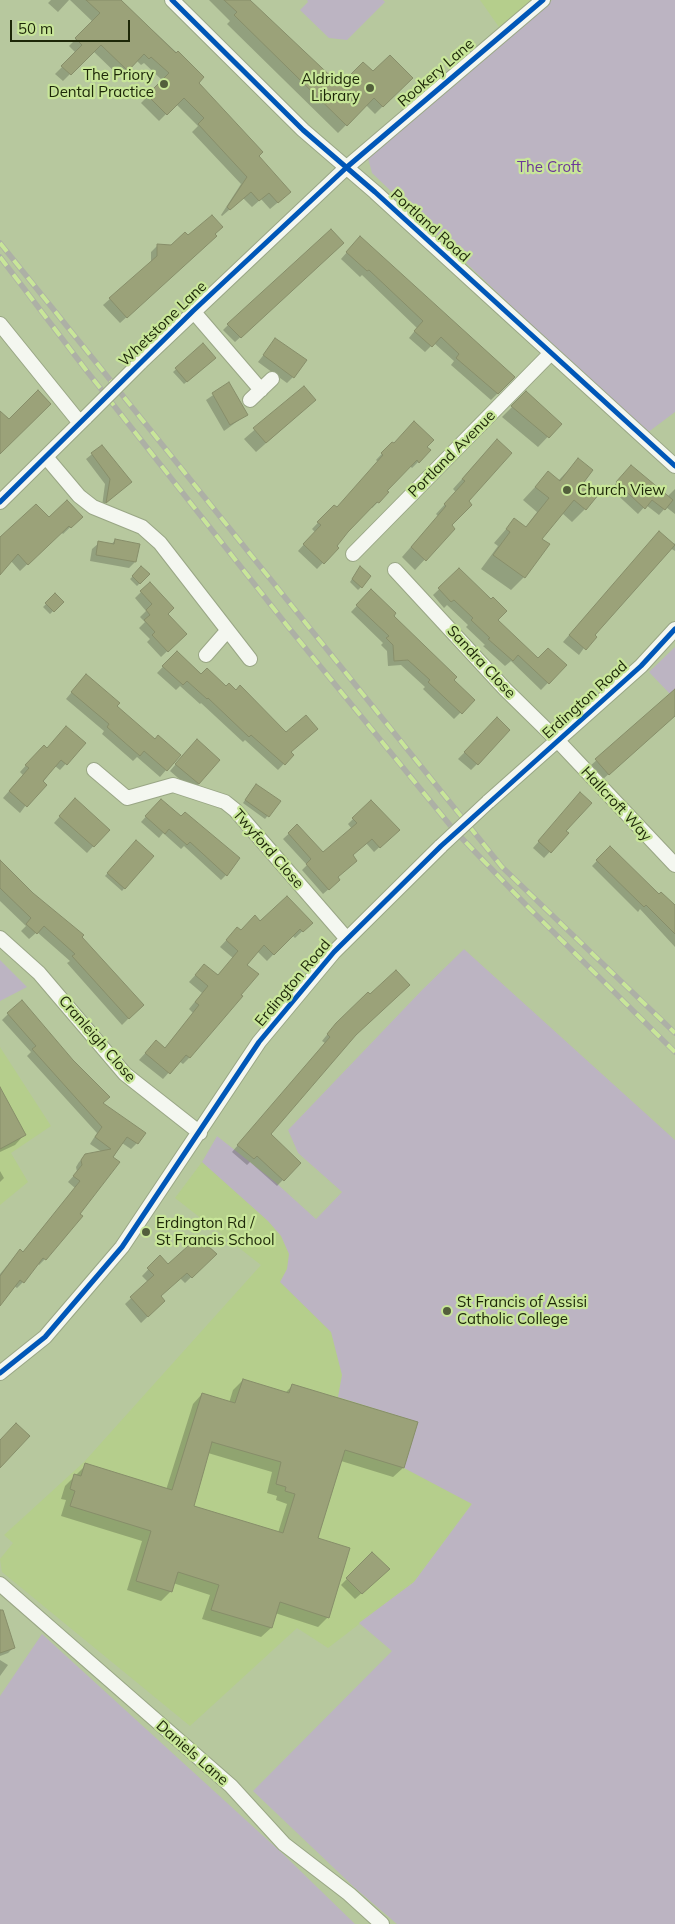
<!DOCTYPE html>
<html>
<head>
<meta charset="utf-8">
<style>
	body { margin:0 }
	#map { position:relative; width:675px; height:1924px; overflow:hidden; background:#b7c89e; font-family:Mulish,sans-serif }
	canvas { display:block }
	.scale { position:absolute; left:10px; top:20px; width:120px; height:22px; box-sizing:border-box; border:2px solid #1d2708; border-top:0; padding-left:6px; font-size:15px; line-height:18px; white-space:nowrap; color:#1d2708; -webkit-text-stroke:4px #c8e699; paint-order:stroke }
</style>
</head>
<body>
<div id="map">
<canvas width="675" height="1924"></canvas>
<div class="scale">50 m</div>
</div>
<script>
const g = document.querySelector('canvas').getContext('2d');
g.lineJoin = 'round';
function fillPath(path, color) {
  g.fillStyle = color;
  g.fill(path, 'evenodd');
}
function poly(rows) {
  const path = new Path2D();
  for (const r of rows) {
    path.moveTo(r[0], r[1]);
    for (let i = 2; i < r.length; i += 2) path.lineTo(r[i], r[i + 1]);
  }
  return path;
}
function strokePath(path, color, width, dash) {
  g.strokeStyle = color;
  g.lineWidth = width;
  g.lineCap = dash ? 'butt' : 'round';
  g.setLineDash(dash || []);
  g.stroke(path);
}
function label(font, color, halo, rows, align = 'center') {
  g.font = font + ' Mulish,sans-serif';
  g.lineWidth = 4.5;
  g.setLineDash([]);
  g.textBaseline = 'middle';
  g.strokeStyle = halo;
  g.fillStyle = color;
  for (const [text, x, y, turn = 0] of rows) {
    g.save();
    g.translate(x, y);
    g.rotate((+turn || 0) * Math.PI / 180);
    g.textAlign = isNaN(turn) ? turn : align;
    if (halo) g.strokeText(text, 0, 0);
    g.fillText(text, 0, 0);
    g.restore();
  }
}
const built = poly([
	[480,0,552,0,506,37],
	[464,949,675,1140,498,1468,414,1582,328,1648,297,1628,190,1726,2,1572,0,1559,13,1543,4,1535,84,1462,261,1265,175,1198,202,1162,217,1136,274,1181,316,1219,342,1192,298,1153,288,1130,422,990],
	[0,1047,51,1126,11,1153,28,1182,0,1205]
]);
const green = poly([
	[307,0,383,0,385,2,347,40,329,38,300,10,308,2],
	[552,0,675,0,675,412,647,433,611,401,372,173,368,158],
	[675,647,675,689,670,694,649,672],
	[464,949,675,1140,675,1924,397,1924,355,1888,253,1791,392,1651,359,1623,414,1582,472,1504,404,1468,418,1422,338,1397,342,1375,331,1332,280,1282,287,1269,289,1254,281,1236,268,1221,202,1162,217,1136,274,1181,316,1219,342,1192,298,1153,288,1130,422,990],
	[0,960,27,987,0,1001],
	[42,1634,283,1854,355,1924,0,1924,0,1696]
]);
const shadow = poly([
	[51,0,69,0,58,12,48,3],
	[70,0,120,0,203,77,197,83,257,156,282,199,270,209,261,199,252,207,243,198,222,216,221,215,241,184,192,132,198,126,176,104,159,121,141,103,163,81,144,63,141,65,137,61,120,77,93,51,63,81,55,74,76,53,69,46,93,22],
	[209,0,248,0,340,87,373,73,411,78,375,114,366,105,338,133,227,24,230,21],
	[188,237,209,242,120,323,103,305,151,263,151,252,157,246,171,246],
	[354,244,514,377,491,400,451,365,454,361,434,343,425,352,409,338,417,328,362,275,360,277,341,259],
	[338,248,235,342,223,330,228,325],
	[276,339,293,377,287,383,258,362],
	[203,345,212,361,184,384,173,372],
	[229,384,246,415,224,431,206,400],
	[304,387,315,400,256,452,244,439],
	[526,393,560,424,538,447,502,417],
	[392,443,426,447,418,462,412,468,410,466,385,491,378,502,372,508,370,507,335,546,337,548,317,569,298,551,315,532,312,529,334,506,336,509,378,462,376,460],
	[102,446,125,487,102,506,105,484,86,459],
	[487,451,467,501,450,525,453,529,415,570,402,557,438,516,436,514,456,492,453,489],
	[578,460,585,509,572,522,562,513,540,539,524,577,511,590,481,569,498,546,494,543,514,520,525,528,537,512,523,500,548,473,558,481],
	[625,473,667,497,675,489,675,514,666,507,659,515,646,505,638,514,611,489],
	[81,517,63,534,61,532,20,571,11,561,0,574,0,539,49,519],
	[653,539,673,545,675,543,675,551,670,548,593,635,579,655,563,642],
	[115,540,135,562,129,568,90,561,92,549,99,543,111,545],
	[141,568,148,575,137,586,130,579],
	[459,570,496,620,538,659,565,665,541,690,511,661,505,666,483,646,485,645,466,627,468,625,447,605,444,608,433,595],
	[357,571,361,587,358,590,350,582],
	[371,591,392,616,473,700,454,719,423,689,425,687,401,665,388,666,387,651,381,645,383,643,351,612],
	[141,592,185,634,161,657,147,642,150,639,139,628,145,622,140,617,146,611,135,598],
	[55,595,62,602,50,614,43,607],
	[177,652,292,755,278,770,245,740,243,742,201,703,200,704,180,686,176,690,157,673],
	[80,682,115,706,154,741,179,755,160,777,137,757,133,761,102,734,104,731,66,699],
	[670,696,675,701,675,715,602,780,590,766],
	[497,719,477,764,471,770,458,759],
	[84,744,60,770,55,766,20,813,3,798,23,775,20,772,37,753,47,749],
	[190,747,199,784,192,790,170,771],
	[253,788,279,802,265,819,243,803],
	[580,794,564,831,567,833,544,858,533,848],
	[161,800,226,875,221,880,184,846,181,849,163,833,159,838,141,822],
	[371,801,398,830,374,852,366,843,351,855,336,877,339,880,323,894,302,870,307,865,283,839,297,826,323,854,352,829,348,824],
	[69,806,108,830,87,853,54,823],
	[136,842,152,856,122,891,105,876],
	[610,847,659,896,675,907,675,947,640,909,638,912,592,866],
	[0,861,32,894,80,937,142,1005,122,1025,67,963,70,961,37,932,29,939,21,931,26,926,0,901],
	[260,923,311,923,295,938,292,935,267,961,257,951,246,965,239,995,241,997,189,1058,183,1064,179,1061,163,1079,139,1060,149,1049,164,1049,193,1013,189,1009,202,993,189,982,198,972,217,976,233,958,220,947,231,935],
	[8,1014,102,1104,137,1143,131,1149,122,1143,79,1214,45,1259,39,1265,37,1263,23,1282,17,1288,14,1286,0,1302,0,1274,14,1257,22,1253,75,1188,68,1182,77,1172,76,1167,79,1162,85,1156,102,1152,90,1144,97,1133,27,1056,31,1052,2,1020],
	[330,1031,353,1036,269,1135,299,1163,277,1186,250,1162,247,1165,232,1152,325,1043,322,1041],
	[0,1100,24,1135,15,1145,0,1152],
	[0,1171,4,1178,0,1182],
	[215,1254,185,1283,180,1278,159,1297,164,1301,141,1323,125,1304,148,1282,142,1276,160,1257,168,1266],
	[243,1380,285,1393,292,1386,417,1423,403,1468,393,1477,341,1461,317,1539,328,1617,318,1627,275,1613,271,1628,261,1637,202,1619,210,1595,173,1583,171,1591,161,1601,127,1590,142,1541,61,1516,66,1500,61,1499,65,1486,86,1465,166,1490,193,1404,202,1394,229,1403,233,1390],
	[208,1453,272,1472,267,1493,277,1496,276,1500,287,1504,278,1533,192,1506],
	[372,1553,382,1575,355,1599,341,1585],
	[0,1616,14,1647,8,1653,0,1656],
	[0,1660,8,1665,0,1676]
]);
const building = poly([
	[86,0,121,0,176,53,178,51,204,77,199,83,263,152,259,156,291,192,278,203,269,193,259,201,251,192,230,210,227,207,247,177,198,124,204,118,184,98,167,115,147,95,169,73,151,57,149,59,144,54,128,71,101,45,71,75,61,66,82,45,75,38,100,13,86,0],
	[224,0,250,0,340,85,363,62,373,71,390,55,413,78,383,107,374,98,347,126,234,15,237,12,224,0],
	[212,215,223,227,215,234,217,236,127,318,109,298,157,256,157,244,171,245,185,232,188,235,212,215],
	[331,229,344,243,241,338,227,324,331,229],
	[360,236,515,377,498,394,456,358,459,354,441,337,432,347,414,331,423,321,369,270,367,271,346,252,360,236],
	[275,338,307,360,294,378,263,355,275,338],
	[203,343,216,358,187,382,175,368,203,343],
	[229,382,248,415,230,425,212,393,229,382],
	[304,386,316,400,266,443,253,428,304,386],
	[38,390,51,404,0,454,0,411,9,419,38,390],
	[526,391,562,424,549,438,511,406,526,391],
	[414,421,434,440,427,447,431,450,419,463,417,460,387,491,389,492,379,503,377,502,348,532,337,546,339,548,324,564,303,544,321,525,317,522,334,505,337,507,383,455,381,453,392,442,394,443,414,421],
	[497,439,512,453,469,501,472,505,452,525,455,529,426,561,411,547,446,506,444,504,465,481,462,479,497,439],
	[102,445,132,482,106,503,110,479,91,453,102,445],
	[578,458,593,470,584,482,599,494,586,510,574,500,542,539,550,544,525,578,493,555,510,532,506,529,514,518,526,527,549,498,535,487,548,471,560,481,578,458],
	[631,465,673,500,665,510,652,500,645,509,616,482,631,465],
	[67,500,83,517,71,528,69,526,28,565,18,554,0,575,0,537,36,504,49,517,67,500],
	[659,531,675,545,595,635,597,637,586,650,569,635,659,531],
	[115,539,140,544,136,562,96,555,98,541,114,544,115,539],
	[141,566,150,574,140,584,132,576,141,566],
	[360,566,371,576,362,588,352,579,360,566],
	[459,568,491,599,493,597,507,611,498,620,538,658,548,648,567,665,549,684,518,655,513,661,488,639,490,638,471,620,473,618,454,600,451,602,438,588,459,568],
	[150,582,174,608,168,614,187,634,168,652,152,635,155,632,144,620,150,615,146,610,152,604,140,591,150,582],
	[371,589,396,613,394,616,457,677,454,680,475,700,462,714,428,682,430,680,408,660,394,661,393,645,386,638,389,636,356,605,371,589],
	[55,593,64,602,54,612,45,603,55,593],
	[177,651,201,674,207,668,226,686,229,683,236,690,240,685,286,732,306,715,318,729,291,752,294,755,285,765,251,735,249,737,208,698,207,699,187,681,183,685,162,666,177,651],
	[86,674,120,703,117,706,155,739,158,735,181,755,167,771,144,751,140,756,107,727,109,724,71,692,86,674],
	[675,689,675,716,609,775,595,759,675,689],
	[497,717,510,730,478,765,464,752,497,717],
	[66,726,86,743,67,765,61,760,43,781,47,785,27,807,9,791,29,768,25,765,44,745,47,748,66,726],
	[197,739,220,760,199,784,175,764,197,739],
	[256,784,281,801,269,817,245,800,256,784],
	[580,792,592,803,566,831,569,833,551,853,538,841,580,792],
	[75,798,110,830,94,847,59,816,75,798],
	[161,799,181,816,185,812,240,858,227,876,190,842,187,845,169,829,165,834,145,816,161,799],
	[371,800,400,830,380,848,372,839,353,855,357,861,338,877,340,880,329,890,306,864,311,859,288,833,297,824,323,852,357,823,352,818,371,800],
	[136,840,154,856,125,889,107,873,136,840],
	[610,846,659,894,661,892,675,905,675,934,646,905,644,907,596,860,610,846],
	[0,860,33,893,84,935,82,937,144,1005,129,1019,72,956,75,954,44,926,37,934,26,924,31,918,0,888,0,860],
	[287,896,313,923,303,932,300,929,274,955,264,945,247,965,259,974,241,995,243,996,190,1058,186,1055,170,1074,145,1053,156,1040,165,1048,199,1005,195,1002,208,986,195,975,204,964,218,975,238,951,226,940,237,927,241,930,255,915,260,921,287,896],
	[396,970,410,985,356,1035,271,1134,301,1163,284,1181,257,1156,254,1159,237,1145,330,1037,327,1034,336,1023,368,992,370,994,396,970],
	[22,1000,73,1060,110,1097,103,1103,146,1133,138,1144,127,1137,113,1157,120,1162,80,1214,83,1216,46,1260,43,1258,24,1283,20,1280,0,1306,0,1276,20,1249,23,1252,80,1181,73,1176,82,1165,81,1160,85,1154,111,1149,95,1137,102,1127,32,1049,36,1046,7,1013,22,1000],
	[0,1087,26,1135,0,1149,0,1087],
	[198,1237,217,1254,192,1278,187,1273,161,1296,165,1301,148,1317,130,1297,154,1275,147,1268,160,1255,168,1264,198,1237],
	[243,1379,289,1393,292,1384,418,1422,404,1468,345,1450,318,1538,350,1548,329,1618,280,1602,272,1628,211,1610,219,1585,178,1572,172,1592,136,1581,151,1531,70,1506,75,1491,70,1489,74,1474,81,1476,85,1463,172,1490,202,1393,235,1403,243,1379],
	[212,1442,281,1462,276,1484,286,1487,285,1491,295,1494,283,1533,194,1506,212,1442],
	[16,1423,30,1436,0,1468,0,1440,16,1423],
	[372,1552,390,1569,362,1594,346,1578,372,1552],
	[0,1610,3,1610,15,1648,0,1653,0,1610]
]);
const street = poly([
	[172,0,303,130,375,192,675,466],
	[193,311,261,390],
	[0,324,80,423],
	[140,363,347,167,543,0],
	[250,400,272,379],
	[46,457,79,496,93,507,142,527,160,543,250,659],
	[0,502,86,417],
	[353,554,551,353],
	[395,570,505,689,558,741,675,865],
	[206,655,227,631],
	[94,770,127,798,173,785,225,802,235,810,347,939],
	[488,802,641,666,675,629],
	[0,938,39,973,125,1074,200,1133],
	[0,1373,45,1337,122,1247,259,1042,334,952,441,846],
	[0,1584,231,1786,284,1844,349,1894,382,1924]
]);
const rail = poly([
	[0,243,502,867,675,1033],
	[0,257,86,370,289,628,454,830,527,906,675,1052]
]);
const streetBridge = poly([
	[86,417,140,363],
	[441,846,488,802]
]);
const cycleway = poly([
	[172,0,303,130,375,192,675,466],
	[0,502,193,311,347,167,543,0],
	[0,1373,45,1337,122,1247,259,1042,334,952,441,846,641,666,675,629]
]);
const markers = [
	[164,84,5,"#535f3c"],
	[370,88,5,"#535f3c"],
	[567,490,5,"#535f3c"],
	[146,1232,5,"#535f3c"],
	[447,1311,5,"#535f3c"]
];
const streetNames = [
	["Rookery Lane",436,73,-41],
	["Portland Road",430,226,42],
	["Whetstone Lane",163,324,-44],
	["Portland Avenue",452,454,-45],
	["Sandra Close",481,662,47],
	["Erdington Road",585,700,-42],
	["Hallcroft Way",616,804,47],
	["Twyford Close",268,849,49],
	["Erdington Road",293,983,-50],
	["Cranleigh Close",97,1039,49],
	["Daniels Lane",192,1753,41]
];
const poiNames = [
	["The Priory",154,75,"right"],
	["Dental Practice",154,92,"right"],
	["Aldridge",360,79,"right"],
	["Library",360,96,"right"],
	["Church View",577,490],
	["Erdington Rd /",156,1223],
	["St Francis School",156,1240],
	["St Francis of Assisi",457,1302],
	["Catholic College",457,1319]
];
const parkNames = [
	["The Croft",549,167]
];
fillPath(built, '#b5ce8c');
fillPath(green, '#bcb4c2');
fillPath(shadow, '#0003');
fillPath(building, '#9ba279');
strokePath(building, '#878e6a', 1);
strokePath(street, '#99a685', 16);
strokePath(street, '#f4f7f0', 14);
strokePath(rail, '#adb0a6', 5.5);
strokePath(rail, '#c8e699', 4, [11]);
strokePath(streetBridge, '#99a685', 16, []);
strokePath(streetBridge, '#f4f7f0', 14);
strokePath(cycleway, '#0057b8', 5);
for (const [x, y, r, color] of markers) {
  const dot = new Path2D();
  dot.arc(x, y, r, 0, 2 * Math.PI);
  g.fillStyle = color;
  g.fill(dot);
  strokePath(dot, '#c8e699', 2);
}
label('15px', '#1d2708', '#c8e699', streetNames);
label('15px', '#1d2708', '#c8e699', poiNames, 'left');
label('15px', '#6c369a', '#c8e699', parkNames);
</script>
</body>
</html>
